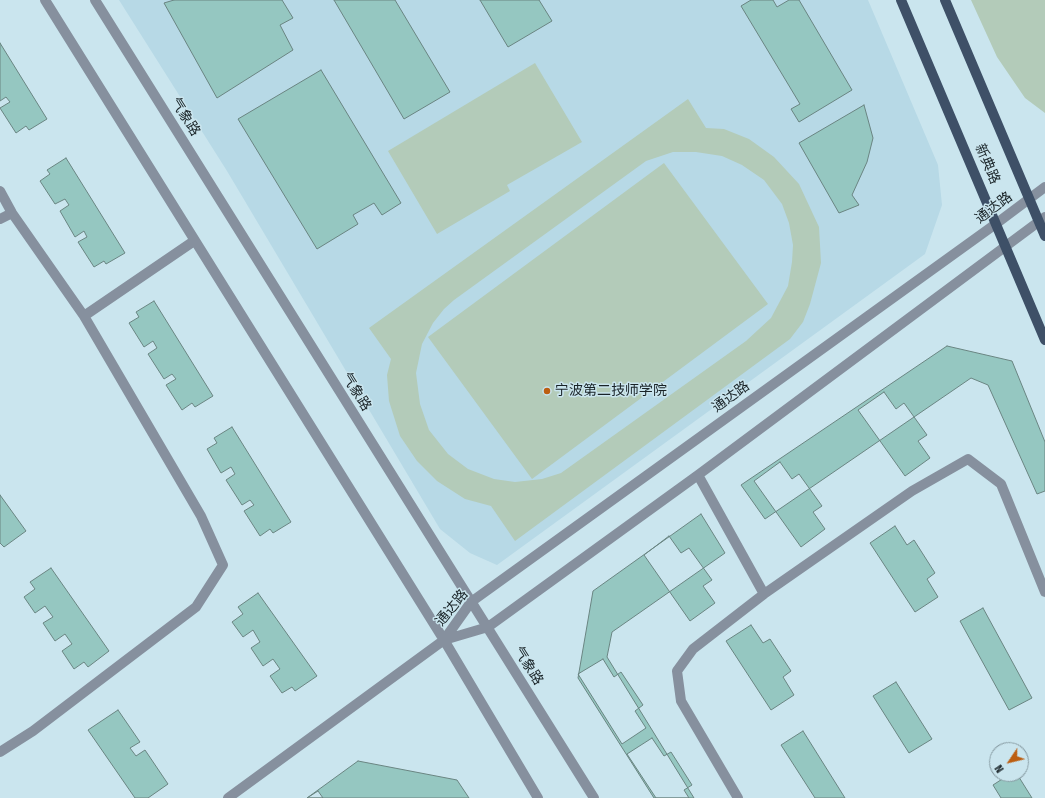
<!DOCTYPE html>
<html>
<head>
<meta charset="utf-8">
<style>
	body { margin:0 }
	#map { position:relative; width:1045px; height:798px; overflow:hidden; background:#cae5ee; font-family:"Fira Sans Condensed",sans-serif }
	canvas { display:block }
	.north { position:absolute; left:989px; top:742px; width:40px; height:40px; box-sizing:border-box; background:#cae5ee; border:1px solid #83979e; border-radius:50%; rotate:235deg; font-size:11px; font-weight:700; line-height:16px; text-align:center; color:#192327 }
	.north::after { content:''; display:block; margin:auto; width:14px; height:18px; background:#bc5e11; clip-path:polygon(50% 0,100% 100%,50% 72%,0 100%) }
</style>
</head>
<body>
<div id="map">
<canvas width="1045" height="798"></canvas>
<div class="north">N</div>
</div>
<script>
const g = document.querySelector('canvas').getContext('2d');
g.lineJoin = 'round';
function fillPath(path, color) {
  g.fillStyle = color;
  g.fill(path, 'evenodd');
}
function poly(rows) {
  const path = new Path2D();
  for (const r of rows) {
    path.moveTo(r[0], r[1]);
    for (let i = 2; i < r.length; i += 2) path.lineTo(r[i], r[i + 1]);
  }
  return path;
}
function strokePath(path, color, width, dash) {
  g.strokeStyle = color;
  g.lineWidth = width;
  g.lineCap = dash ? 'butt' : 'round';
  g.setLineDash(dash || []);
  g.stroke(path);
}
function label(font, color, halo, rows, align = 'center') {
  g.font = font + ' "Fira Sans Condensed","Noto Sans SC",sans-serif';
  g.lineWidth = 3;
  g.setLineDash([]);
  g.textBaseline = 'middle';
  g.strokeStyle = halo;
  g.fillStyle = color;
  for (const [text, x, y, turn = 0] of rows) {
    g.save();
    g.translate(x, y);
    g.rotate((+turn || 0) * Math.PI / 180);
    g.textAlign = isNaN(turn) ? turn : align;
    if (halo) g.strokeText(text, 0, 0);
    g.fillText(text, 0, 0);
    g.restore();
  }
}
const built = poly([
	[119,0,868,0,938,165,942,205,925,254,497,565,470,553,440,529,227,171]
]);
const green = poly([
	[971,0,1045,0,1045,113,1025,98,997,57],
	[535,63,582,142,507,185,510,191,437,234,388,151],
	[688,99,706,128,724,129,749,139,774,157,799,184,819,227,821,263,810,304,803,322,790,339,515,541,491,506,465,499,437,481,417,461,400,436,389,401,387,375,391,359,369,328],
	[673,152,696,152,722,156,742,165,764,180,782,204,789,223,793,245,792,262,788,286,771,318,746,341,561,473,542,479,515,482,494,479,468,469,448,454,429,430,420,404,416,373,422,344,433,323,444,309,454,300,646,161],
	[664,163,768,304,532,479,428,337]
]);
const building = poly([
	[174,0,282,0,293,18,280,25,293,50,217,98,164,3,174,0],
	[334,0,395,0,450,92,404,119,334,0],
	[480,0,539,0,552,21,508,47,480,0],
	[751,0,773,0,777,7,789,0,799,0,852,90,799,122,791,109,800,104,741,6,751,0],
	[0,43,47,119,29,130,26,126,16,133,0,108,10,102,6,97,0,101,0,43],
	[321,70,401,203,382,215,374,203,353,215,358,224,317,249,238,119,321,70],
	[864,105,873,138,867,162,852,195,859,205,839,213,799,143,864,105],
	[66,158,125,253,106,264,104,261,94,267,78,242,87,237,84,231,75,237,60,211,69,205,65,199,55,204,40,181,50,174,47,170,66,158],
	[154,301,213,396,195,407,192,403,182,410,166,385,176,379,172,374,164,379,148,354,157,348,153,341,144,347,129,323,139,317,136,312,154,301],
	[947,346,1012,361,1045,442,1045,491,1037,494,988,385,971,378,765,519,741,485,947,346],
	[884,392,896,409,904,403,927,435,918,441,930,458,905,476,858,410,884,392],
	[232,427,291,522,273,533,270,529,260,536,244,511,254,505,250,500,242,505,226,480,235,474,231,467,221,473,207,449,217,443,214,438,232,427],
	[780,462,792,479,799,474,822,506,813,512,825,529,801,547,754,481,780,462],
	[0,495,26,531,4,547,0,543,0,495],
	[701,514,725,553,612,632,607,657,694,798,654,798,578,678,593,591,701,514],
	[895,526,907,545,914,540,935,573,927,579,938,597,915,612,870,543,895,526],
	[669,536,681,553,689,548,712,580,703,586,715,603,690,621,644,555,669,536],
	[51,568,109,651,88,667,84,662,74,669,62,651,72,644,65,634,55,641,43,623,53,617,45,606,35,613,24,597,35,589,30,582,51,568],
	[258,593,317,676,295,691,292,687,282,693,270,676,280,669,273,659,263,666,251,648,260,642,253,630,243,637,232,622,243,614,238,607,258,593],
	[983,608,1032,698,1009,710,960,621,983,608],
	[751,625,763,643,770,639,791,671,783,677,794,695,771,710,726,641,751,625],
	[603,659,614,677,621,672,643,705,635,711,646,728,622,744,578,674,603,659],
	[896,682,932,739,909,753,873,696,896,682],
	[118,710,140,742,130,748,136,756,145,750,168,784,148,798,135,798,88,730,118,710],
	[803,731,845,798,815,798,781,745,803,731],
	[652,738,664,756,671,752,692,785,684,790,689,798,656,798,627,754,652,738],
	[358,761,457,780,469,798,307,798,358,761],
	[1010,774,1017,774,1032,798,1001,798,993,785,1010,774],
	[318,791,323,798,307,798,318,791]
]);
const minor = poly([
	[45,0,444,640,538,798],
	[95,0,594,798],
	[1045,187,997,223,471,602,444,640,488,627,698,475,1045,217],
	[0,191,12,213,84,316,194,241],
	[0,219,12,213],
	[698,475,764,594,693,649,677,671,681,701,738,798],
	[764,594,912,491,968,459,1001,484,1045,592],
	[0,752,33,731,196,607,223,565,201,516,84,316],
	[228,798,444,640]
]);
const major = poly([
	[901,0,1045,340],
	[945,0,1045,236]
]);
const markers = [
	[547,391,4,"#bc5e11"]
];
const streetNames = [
	["气象路",185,117,58],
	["新典路",987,164,67],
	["通达路",994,208,-37],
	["气象路",356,392,58],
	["通达路",731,397,-36],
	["通达路",452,608,-51],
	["气象路",528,666,58]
];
const poiNames = [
	["宁波第二技师学院",555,391]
];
fillPath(built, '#b7d9e6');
fillPath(green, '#b3cbb9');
fillPath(building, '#95c7c1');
strokePath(building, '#6a8582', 1);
strokePath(minor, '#86909e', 10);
strokePath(major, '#3e5067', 10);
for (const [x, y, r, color] of markers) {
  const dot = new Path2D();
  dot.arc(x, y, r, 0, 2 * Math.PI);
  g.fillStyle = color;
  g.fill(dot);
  strokePath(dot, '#cae5ee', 1.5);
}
label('14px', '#192327', '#cae5ee', streetNames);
label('14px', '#192327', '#cae5ee', poiNames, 'left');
</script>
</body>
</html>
